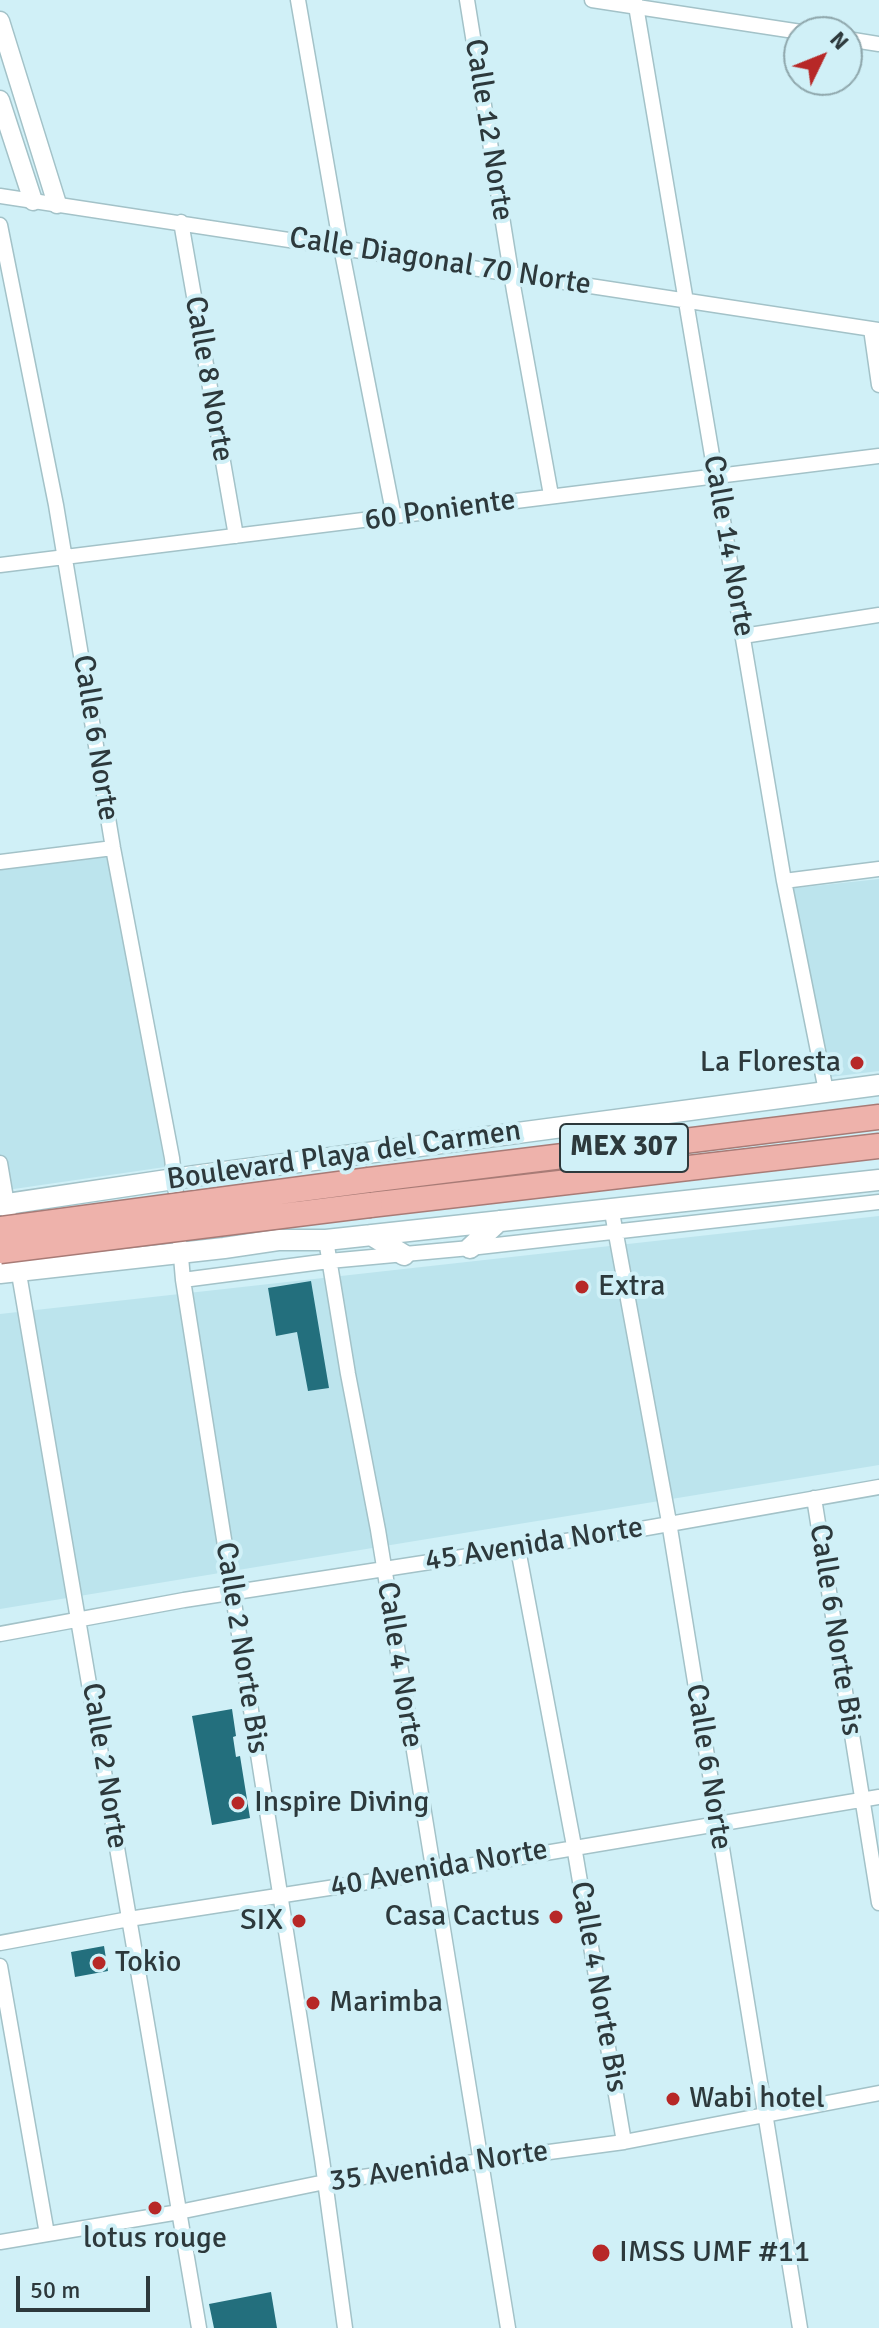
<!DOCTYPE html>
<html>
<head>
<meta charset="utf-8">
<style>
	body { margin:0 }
	#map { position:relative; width:879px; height:2328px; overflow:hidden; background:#d0f0f7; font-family:Signika,sans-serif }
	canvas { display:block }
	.north { position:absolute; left:783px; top:16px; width:80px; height:80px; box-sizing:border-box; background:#d0f0f7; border:2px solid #8fa7ac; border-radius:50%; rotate:47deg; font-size:22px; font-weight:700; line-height:32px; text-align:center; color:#2d393c }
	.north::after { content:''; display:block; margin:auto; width:28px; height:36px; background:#b72827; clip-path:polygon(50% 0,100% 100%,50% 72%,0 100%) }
	.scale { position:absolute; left:16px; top:2276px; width:134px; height:36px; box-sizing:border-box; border:4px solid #2d393c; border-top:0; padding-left:10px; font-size:24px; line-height:28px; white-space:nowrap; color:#2d393c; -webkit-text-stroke:6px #d0f0f7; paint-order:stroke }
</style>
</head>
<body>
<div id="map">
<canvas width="879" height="2328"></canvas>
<div class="north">N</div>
<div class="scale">50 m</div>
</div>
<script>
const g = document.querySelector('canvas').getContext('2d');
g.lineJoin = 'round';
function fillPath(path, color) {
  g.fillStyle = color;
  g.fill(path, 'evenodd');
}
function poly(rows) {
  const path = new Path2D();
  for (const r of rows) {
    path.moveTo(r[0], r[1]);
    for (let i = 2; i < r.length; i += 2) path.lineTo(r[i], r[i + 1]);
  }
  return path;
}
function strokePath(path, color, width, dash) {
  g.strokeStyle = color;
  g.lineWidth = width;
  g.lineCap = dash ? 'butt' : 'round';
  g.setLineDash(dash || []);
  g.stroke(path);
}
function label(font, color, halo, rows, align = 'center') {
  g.font = font + ' Signika,sans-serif';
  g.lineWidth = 8;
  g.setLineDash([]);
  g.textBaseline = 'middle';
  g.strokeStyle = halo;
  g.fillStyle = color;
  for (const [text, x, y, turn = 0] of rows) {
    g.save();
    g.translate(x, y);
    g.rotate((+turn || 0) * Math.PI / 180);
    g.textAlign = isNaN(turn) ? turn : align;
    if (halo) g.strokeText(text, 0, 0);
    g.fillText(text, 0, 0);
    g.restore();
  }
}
const built = poly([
	[110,853,165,1167,0,1191,0,868],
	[879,879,879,1071,822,1078,786,889],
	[879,1216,879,1465,0,1609,0,1314]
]);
const building = poly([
	[311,1281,329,1388,308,1391,297,1332,276,1336,268,1288],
	[232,1709,236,1736,233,1737,236,1757,240,1756,250,1818,212,1825,192,1716],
	[104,1946,108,1971,75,1977,71,1952],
	[271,2292,277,2328,214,2328,209,2304]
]);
const minor = poly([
	[298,0,341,247,394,517],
	[467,0,514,291,551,495],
	[592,0,801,32],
	[635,0,784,881,826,1091],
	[847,39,879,44],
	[0,196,879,330],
	[181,222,236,536],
	[0,225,56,505,113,848,172,1158,178,1212],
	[871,329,879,385],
	[0,565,879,456],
	[743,636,879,615],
	[0,862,113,848],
	[784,881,879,869],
	[0,1163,12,1234],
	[611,1207,669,1522,800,2328],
	[326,1240,348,1374,378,1530,508,2328],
	[180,1245,183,1280,322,2159,345,2328],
	[17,1262,199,2328],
	[183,1280,329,1261,470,1248,879,1202],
	[814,1498,879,1903],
	[518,1549,574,1846,624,2142],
	[0,1634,184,1600,624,1532,879,1487],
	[0,1943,129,1919,432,1872,879,1797],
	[0,1966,47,2234],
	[0,2242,179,2212,325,2182,624,2142,879,2093]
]);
const tertiary = poly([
	[0,21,57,204],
	[0,100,33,201]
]);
const secondary = poly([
	[0,1205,194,1176,879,1085],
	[371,1235,404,1255],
	[470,1248,499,1221],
	[0,1273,224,1248,278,1240,326,1240,879,1180]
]);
const trunk = poly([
	[369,1180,879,1117],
	[370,1205,879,1146]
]);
const trunkBridge = poly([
	[0,1229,369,1180],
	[0,1251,370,1205]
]);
const markers = [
	[857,1063,8,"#b72827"],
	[582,1287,8,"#b72827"],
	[238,1803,8,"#b72827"],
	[556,1917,8,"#b72827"],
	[299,1921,8,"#b72827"],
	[99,1963,8,"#b72827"],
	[313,2003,8,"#b72827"],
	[673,2099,8,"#b72827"],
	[155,2208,8,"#b72827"],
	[601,2253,10,"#b72827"]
];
const shields = [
	[624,1148,128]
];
const shieldNames = [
	["MEX 307",624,1148]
];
const streetNames = [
	["Calle 12 Norte",488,130,81],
	["Calle Diagonal 70 Norte",440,262,9],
	["Calle 8 Norte",208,379,80],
	["60 Poniente",440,511,-8],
	["Calle 14 Norte",728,546,80],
	["Calle 6 Norte",95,738,81],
	["Boulevard Playa del Carmen",344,1156,-8],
	["45 Avenida Norte",534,1545,-9],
	["Calle 6 Norte Bis",835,1630,81],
	["Calle 2 Norte Bis",241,1648,81],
	["Calle 4 Norte",399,1665,81],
	["Calle 2 Norte",104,1766,81],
	["Calle 6 Norte",708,1767,81],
	["40 Avenida Norte",439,1869,-10],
	["Calle 4 Norte Bis",598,1987,80],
	["35 Avenida Norte",439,2167,-8]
];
const poiNames = [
	["La Floresta",841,1063,"right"],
	["Extra",598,1287],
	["Inspire Diving",254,1803],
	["Casa Cactus",540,1917,"right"],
	["SIX",283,1921,"right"],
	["Tokio",115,1963],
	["Marimba",329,2003],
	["Wabi hotel",689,2099],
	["lotus rouge",155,2239,"center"],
	["IMSS UMF #11",619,2253]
];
fillPath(built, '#bce4ed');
fillPath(building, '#236f7d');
strokePath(minor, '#a3c2c8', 17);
strokePath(tertiary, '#a3c2c8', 21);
strokePath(secondary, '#a3c2c8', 23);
strokePath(trunk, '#a87b76', 27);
strokePath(minor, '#fff', 14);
strokePath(tertiary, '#fff', 18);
strokePath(secondary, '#fff', 20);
strokePath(trunk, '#eeb2ab', 24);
strokePath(trunkBridge, '#a87b76', 27, []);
strokePath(trunkBridge, '#eeb2ab', 24);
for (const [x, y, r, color] of markers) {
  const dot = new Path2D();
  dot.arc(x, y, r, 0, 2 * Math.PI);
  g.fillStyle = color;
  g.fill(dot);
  strokePath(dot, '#d0f0f7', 3);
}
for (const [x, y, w] of shields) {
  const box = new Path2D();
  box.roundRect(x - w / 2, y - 24, w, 48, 6);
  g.fillStyle = '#d0f0f7';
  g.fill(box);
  strokePath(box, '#2d393c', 2);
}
label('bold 28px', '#2d393c', null, shieldNames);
label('30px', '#2d393c', '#d0f0f7', streetNames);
label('30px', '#2d393c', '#d0f0f7', poiNames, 'left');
</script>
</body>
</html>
